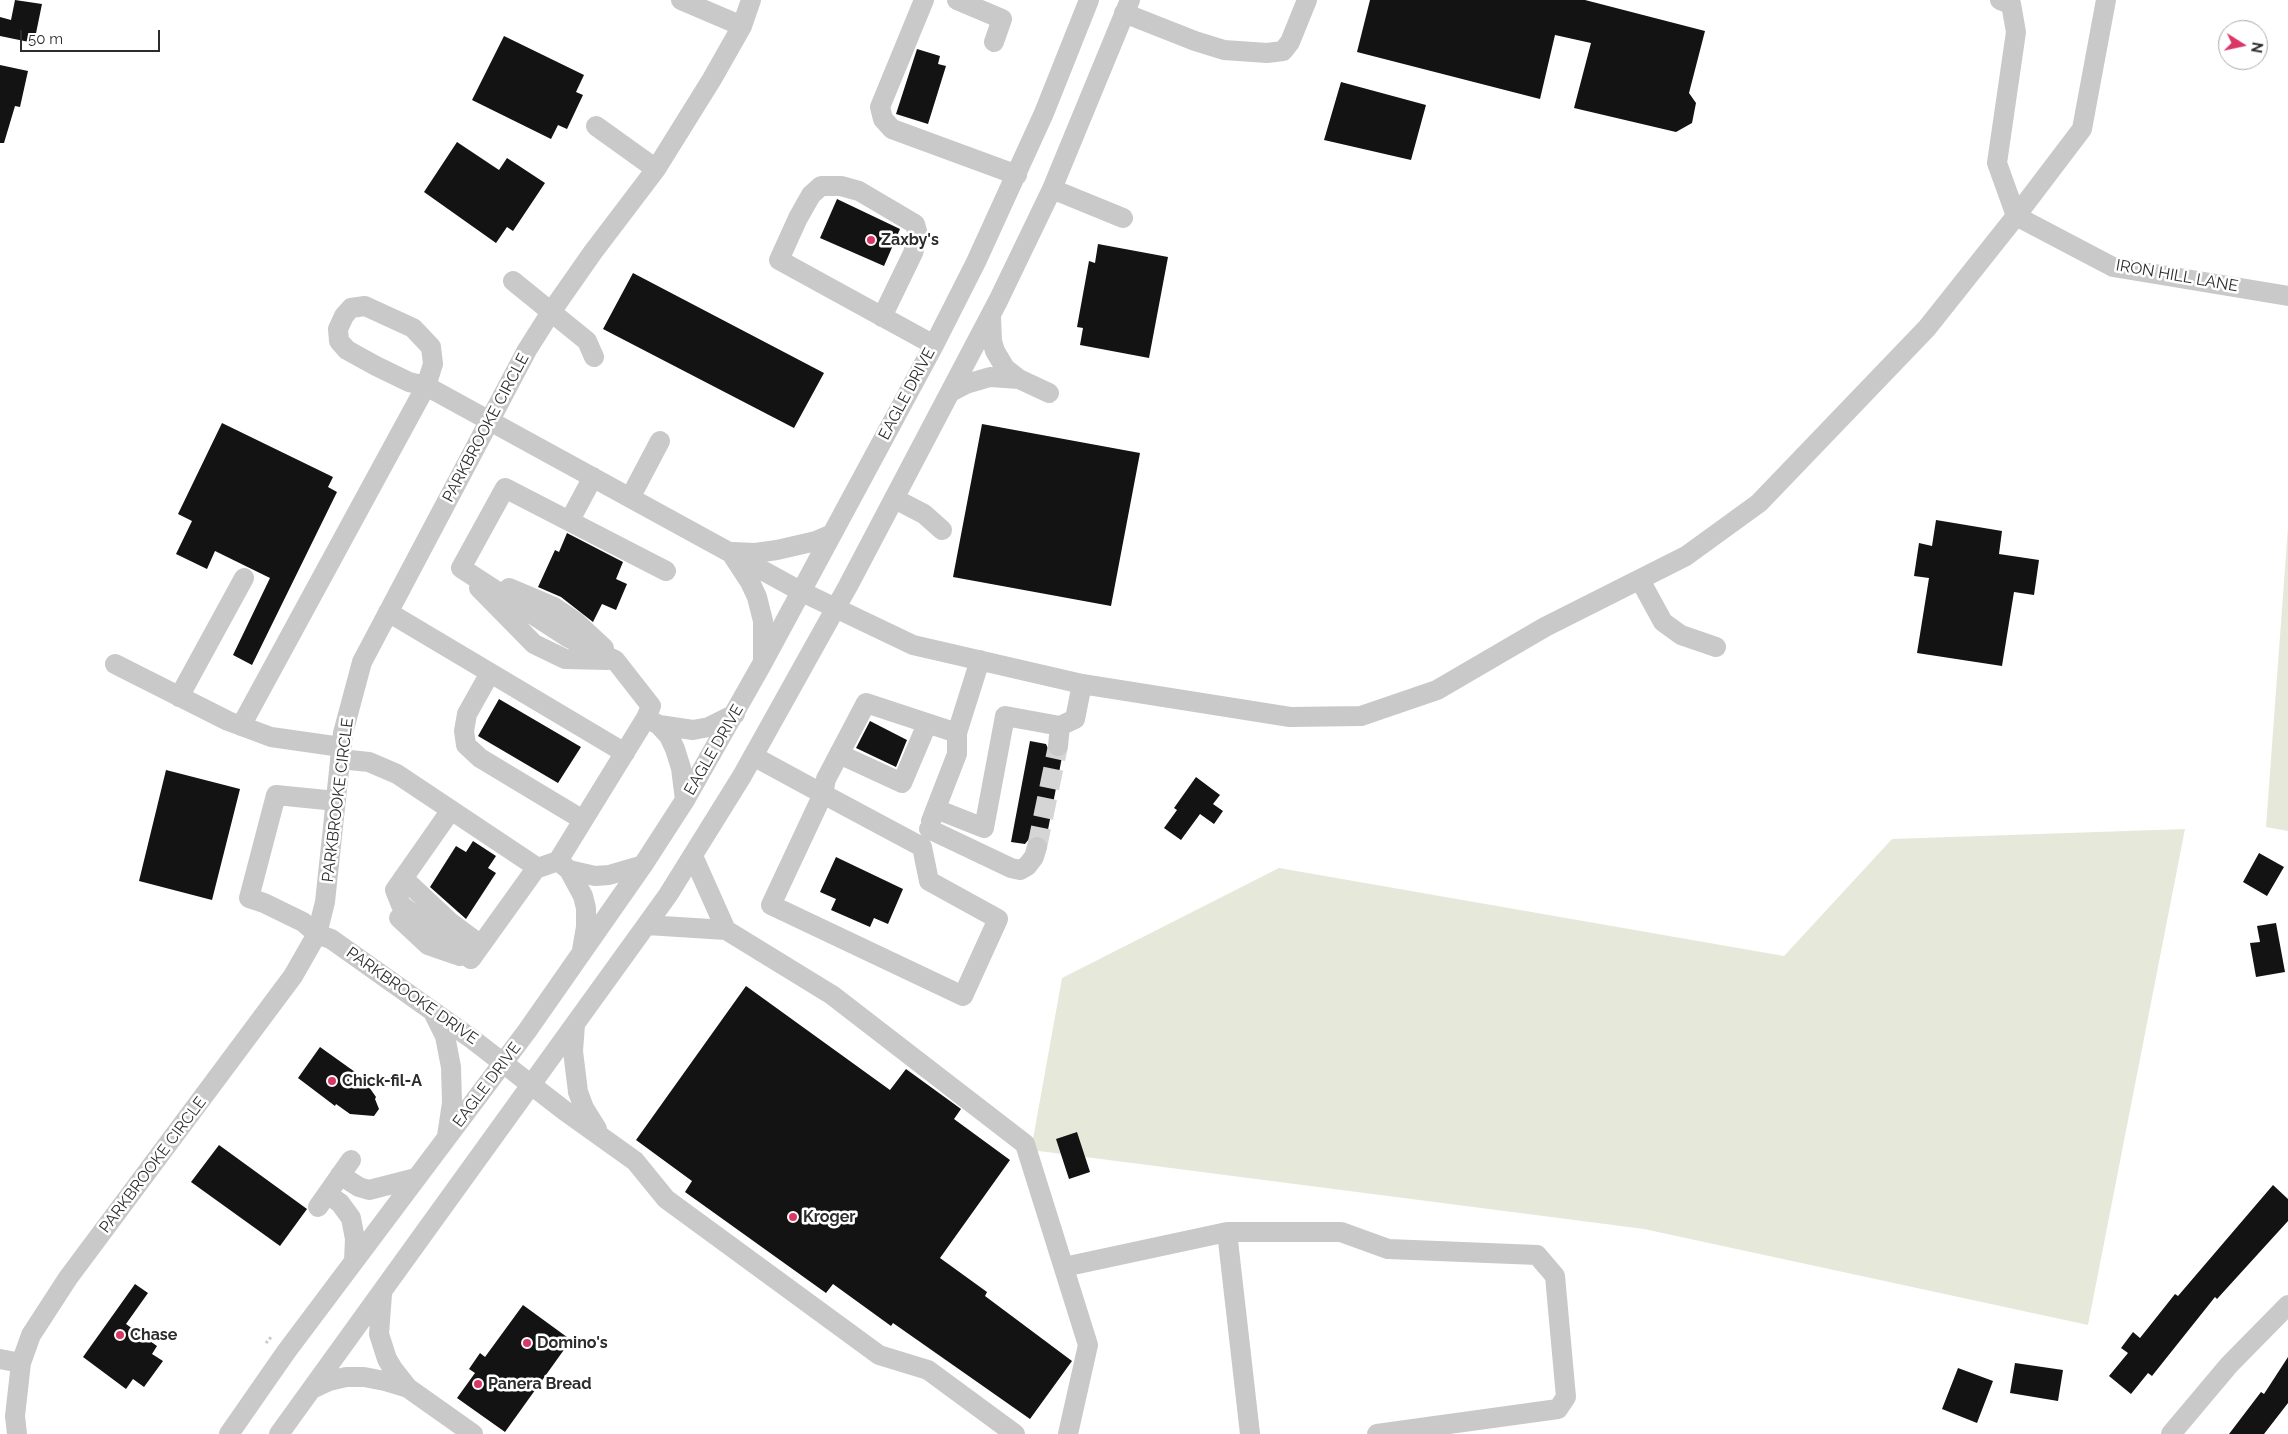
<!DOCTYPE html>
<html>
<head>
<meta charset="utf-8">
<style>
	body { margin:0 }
	#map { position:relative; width:2288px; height:1434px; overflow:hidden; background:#fff; font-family:Raleway,sans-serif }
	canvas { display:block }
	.north { position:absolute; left:2218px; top:20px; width:50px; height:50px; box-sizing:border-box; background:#fff; border:1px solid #ababab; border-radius:50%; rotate:100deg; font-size:14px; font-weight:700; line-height:20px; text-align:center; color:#2c2c2c }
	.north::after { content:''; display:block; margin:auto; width:18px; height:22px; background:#d93867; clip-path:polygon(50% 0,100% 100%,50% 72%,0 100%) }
	.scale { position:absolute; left:20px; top:30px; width:140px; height:22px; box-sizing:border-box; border:2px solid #2c2c2c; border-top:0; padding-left:6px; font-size:15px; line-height:18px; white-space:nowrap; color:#2c2c2c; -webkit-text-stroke:4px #fff; paint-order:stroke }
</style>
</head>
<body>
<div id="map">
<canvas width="2288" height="1434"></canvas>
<div class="north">N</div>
<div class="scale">50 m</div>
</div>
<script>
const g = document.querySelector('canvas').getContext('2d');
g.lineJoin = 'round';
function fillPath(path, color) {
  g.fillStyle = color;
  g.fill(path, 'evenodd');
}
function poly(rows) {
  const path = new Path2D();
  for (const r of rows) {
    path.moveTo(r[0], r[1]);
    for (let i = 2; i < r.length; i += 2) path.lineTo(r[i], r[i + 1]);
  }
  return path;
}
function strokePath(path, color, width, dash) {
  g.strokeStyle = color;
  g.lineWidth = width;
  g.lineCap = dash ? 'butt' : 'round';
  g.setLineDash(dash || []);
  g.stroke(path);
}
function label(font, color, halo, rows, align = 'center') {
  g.font = font + ' Raleway,sans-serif';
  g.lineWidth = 5;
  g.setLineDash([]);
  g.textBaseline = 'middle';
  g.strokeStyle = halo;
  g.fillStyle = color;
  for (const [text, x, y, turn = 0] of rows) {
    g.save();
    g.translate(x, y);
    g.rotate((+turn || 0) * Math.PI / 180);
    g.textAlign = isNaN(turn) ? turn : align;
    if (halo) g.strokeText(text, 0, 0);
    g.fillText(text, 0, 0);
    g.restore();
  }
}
const green = poly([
	[2288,527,2288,831,2266,827],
	[2185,829,2088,1325,1644,1229,1031,1150,1062,978,1279,868,1784,956,1892,839]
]);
const building = poly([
	[15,0,42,4,34,43,0,36,0,17,11,20],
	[1370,0,1585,0,1705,31,1689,93,1696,103,1692,123,1676,132,1574,108,1591,43,1555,35,1540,99,1357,52],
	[504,36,584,75,576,92,583,95,567,129,558,125,551,139,472,100],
	[917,49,940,56,938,64,946,66,928,124,896,114],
	[0,65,28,71,20,107,15,106,4,143,0,143],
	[1341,82,1426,105,1411,160,1324,140],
	[457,142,499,170,507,158,545,183,513,231,507,227,496,243,424,192],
	[837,199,900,229,884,266,820,238],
	[1098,244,1168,257,1149,358,1080,345,1083,328,1077,327,1089,261,1095,263],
	[633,273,824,373,794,428,603,329],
	[222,423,333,477,328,487,337,492,252,665,233,655,270,578,215,551,207,569,176,554,192,521,178,514],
	[982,424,1140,453,1111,606,953,577],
	[1936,520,2002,531,1999,554,2039,560,2034,595,2014,592,2002,666,1917,653,1929,578,1914,576,1919,543,1932,546],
	[567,533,623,562,616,579,627,584,616,610,602,604,593,622,561,597,538,587,555,550,559,552],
	[499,699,581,747,558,783,478,736],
	[870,721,907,740,896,767,856,748],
	[1030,741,1046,744,1051,755,1062,757,1046,840,1041,836,1035,835,1029,839,1025,844,1011,842],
	[166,770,240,789,212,900,139,881],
	[1196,777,1220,795,1213,804,1223,811,1214,824,1200,814,1181,840,1164,828,1177,810,1174,808],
	[473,841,496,856,488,868,496,873,466,919,430,887,456,846,466,852],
	[2259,853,2284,867,2267,896,2243,882],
	[836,857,903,889,888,924,874,918,870,927,831,910,836,899,820,892],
	[2276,923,2285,972,2256,977,2250,943,2260,942,2257,926],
	[746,986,890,1090,906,1069,961,1109,954,1119,1010,1160,940,1258,987,1292,985,1296,1072,1361,1030,1419,893,1323,891,1326,833,1284,826,1293,685,1192,692,1181,636,1140],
	[320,1047,362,1077,376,1097,375,1099,379,1109,374,1116,350,1114,336,1104,335,1106,298,1078],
	[1077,1132,1090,1172,1069,1179,1056,1139],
	[219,1145,307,1209,280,1246,191,1182],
	[2273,1185,2288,1199,2288,1221,2217,1299,2215,1297,2152,1376,2148,1373,2131,1394,2109,1376,2128,1353,2121,1348,2133,1332,2140,1338,2175,1294,2178,1296],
	[135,1284,148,1293,126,1324,157,1346,152,1354,163,1361,144,1387,133,1379,126,1389,83,1357],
	[523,1305,571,1340,505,1432,457,1398,475,1373,469,1369,480,1353,485,1357],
	[2288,1357,2288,1403,2264,1434,2229,1434,2261,1392,2264,1394],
	[2015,1363,2063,1370,2058,1401,2010,1393],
	[1958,1368,1993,1381,1977,1423,1942,1409]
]);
const minorTunnel = poly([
	[1037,847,1058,746]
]);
const path = poly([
	[266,1343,272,1336]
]);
const minor = poly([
	[681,0,742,26],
	[924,0,880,107,883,119,892,129,1017,175],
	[957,0,1002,19,994,42],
	[2106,0,2082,129,2016,216,2113,267,2288,296],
	[1124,13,1195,41,1224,50,1267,53,1283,51,1290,42,1307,0],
	[596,126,656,169],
	[1052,189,1123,218],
	[513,281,587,341,594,357],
	[365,306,413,328,431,347,433,364,426,386,409,382,376,366,347,350,339,341,338,329,344,316,351,308,365,306],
	[882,317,913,253,918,235,915,224,859,191,841,186,821,186,811,195,798,218,779,260,934,345],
	[991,317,992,341,995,351,1005,368,1019,379,1049,393],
	[951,392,966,384,990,377,1019,379],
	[630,498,660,441],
	[895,499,924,514,942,530],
	[570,520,593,477],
	[732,552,755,553,777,550,816,541,830,535],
	[733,556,750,582,757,597,763,621,763,659],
	[1640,580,1663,622,1681,635,1716,647],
	[479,588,534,644,565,659,608,660],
	[509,588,554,607,576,622,604,648],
	[388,612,625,753],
	[115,664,228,721,271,737,341,747],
	[490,673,467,714,464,731,466,745,480,758,583,820],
	[179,697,244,578],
	[646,718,659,725,693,730,709,727,735,714],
	[659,725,669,736,675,749,681,768,685,800],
	[241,726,426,386,802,592,913,645,1082,684,1290,717,1361,716,1437,690,1545,627,1686,556,1759,503,1927,328,2016,216,1997,163,2016,32,2011,4,2000,0],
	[1058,746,1060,726],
	[839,754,902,783,927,724],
	[753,756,823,794,922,847,929,881,998,919,963,996,771,905,823,794,826,779,866,703,957,733,980,660],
	[340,759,369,762,397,774,538,868,558,861,646,718,651,706,615,660,569,638,461,568,505,488,666,571],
	[336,801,276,795,249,898,264,903,303,922,317,934,331,939,472,1039,565,1111,635,1161,666,1199,879,1355,928,1370,1015,1434],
	[936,809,984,828,1005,716,1060,726,1075,719,1082,684],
	[451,810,395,890,401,905,471,959],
	[931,821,957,754,957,733],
	[929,829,1011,868,1020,870,1027,866,1034,857,1037,847],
	[693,856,726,930],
	[558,861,569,870,583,896,586,908,586,927,582,950],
	[569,870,595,876,609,875,643,865],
	[403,878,450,922,481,945],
	[399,918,428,945,460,956],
	[647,925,726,930,832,995,1025,1144,1088,1345,1068,1434],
	[471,959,537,867],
	[433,1012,445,1036,451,1067,452,1103,447,1136],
	[575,1025,573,1051,578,1092,584,1108,597,1129],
	[340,1175,359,1187,369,1190,416,1178],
	[327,1194,340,1203,351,1218,355,1239,354,1261],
	[318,1207,351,1160],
	[1227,1232,1341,1232,1388,1249,1537,1255,1555,1276,1566,1397,1558,1409,1377,1434],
	[1064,1267,1227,1232,1250,1434],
	[382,1294,379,1334,387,1359,393,1369,408,1388,473,1434],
	[0,1359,21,1363],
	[312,1389,329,1381,346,1377,364,1377,385,1381,408,1388],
	[17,1434,15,1416,21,1363,31,1335,68,1278,293,976,317,934,325,902,343,733,362,662,527,350,551,312,593,252,656,169,712,79,742,26,751,0],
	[229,1434,286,1352,527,1031,643,865,685,800,762,664,934,345,976,262,1044,113,1089,0],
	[279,1434,668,895,742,776,848,586,998,301,1052,189,1130,0],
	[2171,1434,2229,1365,2288,1305]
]);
const markers = [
	[871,240,5,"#d93867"],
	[332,1081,5,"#d93867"],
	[793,1217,5,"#d93867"],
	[120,1335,5,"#d93867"],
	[527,1343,5,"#d93867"],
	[478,1384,5,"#d93867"]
];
const poiNames = [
	["Zaxby's",881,240],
	["Chick-fil-A",342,1081],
	["Kroger",803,1217],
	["Chase",130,1335],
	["Domino's",537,1343],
	["Panera Bread",488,1384]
];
const streetNames = [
	["IRON HILL LANE",2177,276,10],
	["EAGLE DRIVE",907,394,-62],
	["PARKBROOKE CIRCLE",486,428,-62],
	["EAGLE DRIVE",714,750,-60],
	["PARKBROOKE CIRCLE",338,800,-83],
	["PARKBROOKE DRIVE",412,996,35],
	["EAGLE DRIVE",487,1085,-53],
	["PARKBROOKE CIRCLE",153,1165,-53]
];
fillPath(green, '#e6e9da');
fillPath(building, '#131313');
strokePath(minorTunnel, '#d5d5d5', 20, [20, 10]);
strokePath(path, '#c9c9c9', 3, [2.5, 2.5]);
strokePath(minor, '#c9c9c9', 20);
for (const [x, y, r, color] of markers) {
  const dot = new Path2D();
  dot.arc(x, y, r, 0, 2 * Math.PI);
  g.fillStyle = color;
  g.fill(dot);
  strokePath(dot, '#fff', 2);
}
label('bold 16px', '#2c2c2c', '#fff', poiNames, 'left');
label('16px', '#2c2c2c', '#fff', streetNames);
</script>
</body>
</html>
